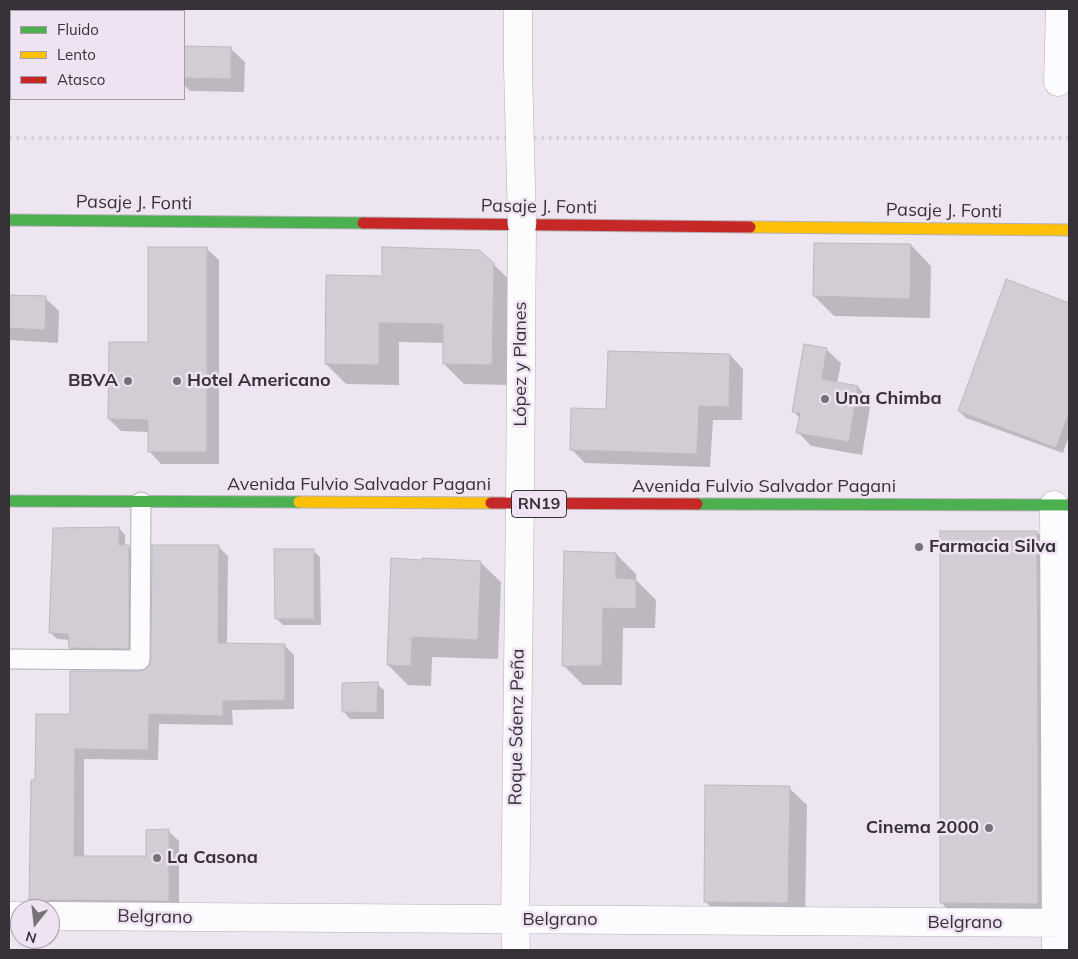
<!DOCTYPE html>
<html>
<head>
<meta charset="utf-8">
<style>
	body { margin:0 }
	#map { position:relative; width:1078px; height:959px; overflow:hidden; background:#ede6f0; font-family:Mulish,sans-serif }
	canvas { display:block }
	.frame { position:absolute; inset:0; border:10px solid #373238; pointer-events:none }
	.legend { position:absolute; left:10px; top:10px; width:175px; height:90px; box-sizing:border-box; background:#efe3f3; border:1px solid #a59ca8; margin:0; padding:6px 9px; list-style:none; font-size:15px; color:#373238 }
	.legend li { display:flex; align-items:center; gap:10px; height:25px }
	.legend b { width:25px; border:1px solid #a59ca8 }
	.north { position:absolute; left:10px; top:899px; width:50px; height:50px; box-sizing:border-box; background:#efe3f3; border:1px solid #a59ca8; border-radius:50%; rotate:196deg; font-size:14px; font-weight:700; line-height:20px; text-align:center; color:#373238 }
	.north::after { content:''; display:block; margin:auto; width:18px; height:22px; background:#777178; clip-path:polygon(50% 0,100% 100%,50% 72%,0 100%) }
</style>
</head>
<body>
<div id="map">
<canvas width="1078" height="959"></canvas>
<div class="frame"></div>
<ul class="legend">
<li><b style="height:6px;background:#4caf50"></b>Fluido</li>
<li><b style="height:6px;background:#ffc107"></b>Lento</li>
<li><b style="height:6px;background:#c62828"></b>Atasco</li>
</ul>
<div class="north">N</div>
</div>
<script>
const g = document.querySelector('canvas').getContext('2d');
g.lineJoin = 'round';
function fillPath(path, color) {
  g.fillStyle = color;
  g.fill(path, 'evenodd');
}
function poly(rows) {
  const path = new Path2D();
  for (const r of rows) {
    path.moveTo(r[0], r[1]);
    for (let i = 2; i < r.length; i += 2) path.lineTo(r[i], r[i + 1]);
  }
  return path;
}
function strokePath(path, color, width, dash) {
  g.strokeStyle = color;
  g.lineWidth = width;
  g.lineCap = dash ? 'butt' : 'round';
  g.setLineDash(dash || []);
  g.stroke(path);
}
function label(font, color, halo, rows, align = 'center') {
  g.font = font + ' Mulish,sans-serif';
  g.lineWidth = 5;
  g.setLineDash([]);
  g.textBaseline = 'middle';
  g.strokeStyle = halo;
  g.fillStyle = color;
  for (const [text, x, y, turn = 0] of rows) {
    g.save();
    g.translate(x, y);
    g.rotate((+turn || 0) * Math.PI / 180);
    g.textAlign = isNaN(turn) ? turn : align;
    if (halo) g.strokeText(text, 0, 0);
    g.fillText(text, 0, 0);
    g.restore();
  }
}
const shadow = poly([
	[9,9,89,9,89,11,11,11,11,19,9,19],
	[184,48,231,49,245,62,244,92,190,91,184,85],
	[911,245,931,266,930,318,834,316,814,296],
	[206,248,219,260,219,464,161,464,149,451,149,432,121,431,109,419],
	[493,264,514,284,512,385,464,384,444,364,444,343,399,342,399,385,346,384,326,364,383,278],
	[1007,281,1069,304,1069,436,1063,453,966,418,959,411],
	[9,296,45,298,59,311,58,343,9,340],
	[805,346,827,350,841,363,837,383,858,387,871,401,862,455,811,446,798,432,800,418,793,411],
	[730,355,743,369,742,420,713,420,710,467,585,463,571,449],
	[119,528,125,535,125,547,129,547,136,553,135,655,77,654,70,648,70,640,57,639,51,633],
	[1037,532,1044,539,1044,910,947,909,941,902],
	[218,546,228,556,227,645,284,645,294,655,294,709,232,710,233,725,159,724,158,760,84,759,84,857,147,857,168,831,179,841,179,911,40,909,31,900,37,782,71,715,146,671,150,667],
	[313,550,320,557,321,625,283,625,276,618],
	[616,554,636,574,636,580,656,600,655,628,623,628,622,685,583,685,563,665],
	[392,560,480,562,501,582,498,659,432,657,431,686,408,685,388,665],
	[377,684,384,690,384,719,350,719,344,712],
	[789,788,807,805,805,920,722,919,705,901]
]);
const building = poly([
	[184,46,231,47,231,79,184,78,184,46],
	[814,243,911,244,910,299,813,296,814,243],
	[148,247,207,247,207,452,148,452,148,420,108,419,109,342,148,342,148,247],
	[382,247,479,250,494,263,492,365,443,364,443,324,379,323,379,365,325,364,326,275,382,276,382,247],
	[1006,279,1069,303,1069,413,1056,448,958,411,1006,279],
	[9,295,46,296,45,330,9,328,9,295],
	[804,344,827,348,822,379,858,386,849,442,796,433,800,413,792,412,804,344],
	[608,351,730,354,729,407,699,406,697,454,570,450,571,408,606,409,608,351],
	[119,527,119,545,129,545,129,649,69,648,68,634,49,633,53,528,119,527],
	[940,531,1037,531,1038,753,1038,904,940,903,940,531],
	[152,545,219,545,218,643,285,644,285,700,223,701,223,716,149,714,148,750,75,749,74,856,146,856,146,830,169,829,169,901,50,900,43,902,37,907,38,900,29,900,31,780,35,780,36,714,70,714,70,671,140,671,145,670,149,666,151,660,152,545],
	[274,549,314,549,314,619,275,619,274,549],
	[564,551,616,553,616,578,636,579,636,609,603,608,602,666,562,666,564,551],
	[391,558,422,560,422,558,481,561,478,640,412,637,411,666,387,665,391,558],
	[378,682,377,713,342,712,342,683,378,682],
	[705,785,790,786,788,903,704,902,705,785]
]);
const lane = poly([
	[9,659,140,660,141,502]
]);
const street = poly([
	[518,9,518,67],
	[1058,82,1060,9],
	[1054,505,1056,950],
	[9,916,20,916],
	[50,916,1069,923],
	[516,950,515,920,520,504,522,225]
]);
const fast = poly([
	[9,220,363,223],
	[9,501,299,502],
	[697,504,1069,505]
]);
const slow = poly([
	[750,227,1069,230],
	[299,502,491,503]
]);
const jam = poly([
	[363,223,750,227],
	[491,503,697,504]
]);
const rail = poly([
	[9,138,1069,138]
]);
const streetBridge = poly([
	[518,67,522,225]
]);
const markers = [
	[128,381,5,"#777178"],
	[177,381,5,"#777178"],
	[825,399,5,"#777178"],
	[919,547,5,"#777178"],
	[989,828,5,"#777178"],
	[157,858,5,"#777178"]
];
const shields = [
	[539,504,55]
];
const shieldNames = [
	["RN19",539,504]
];
const streetNames = [
	["Pasaje J. Fonti",134,203,1],
	["Pasaje J. Fonti",539,207,1],
	["Pasaje J. Fonti",944,211,1],
	["López y Planes",521,364,-90],
	["Avenida Fulvio Salvador Pagani",359,485],
	["Avenida Fulvio Salvador Pagani",764,487],
	["Roque Sáenz Peña",517,727,-89],
	["Belgrano",155,917,1],
	["Belgrano",560,920],
	["Belgrano",965,923]
];
const poiNames = [
	["BBVA",118,381,"right"],
	["Hotel Americano",187,381],
	["Una Chimba",835,399],
	["Farmacia Silva",929,547],
	["Cinema 2000",979,828,"right"],
	["La Casona",167,858]
];
fillPath(shadow, '#0003');
fillPath(building, '#d2cdd4');
strokePath(building, '#bdb8bf', 1);
strokePath(lane, '#b4b0b6', 21);
strokePath(street, '#b4b0b6', 29);
strokePath(fast, '#b4b0b6', 13);
strokePath(slow, '#b4b0b6', 13);
strokePath(jam, '#b4b0b6', 13);
strokePath(lane, '#fcfbfd', 19);
strokePath(street, '#fcfbfd', 28);
strokePath(fast, '#4caf50', 11);
strokePath(slow, '#ffc107', 11);
strokePath(jam, '#c62828', 11);
strokePath(rail, '#d2d0d3', 4, [2.5, 5]);
strokePath(streetBridge, '#b4b0b6', 29, []);
strokePath(streetBridge, '#fcfbfd', 28);
for (const [x, y, r, color] of markers) {
  const dot = new Path2D();
  dot.arc(x, y, r, 0, 2 * Math.PI);
  g.fillStyle = color;
  g.fill(dot);
  strokePath(dot, '#efe3f3', 2);
}
for (const [x, y, w] of shields) {
  const box = new Path2D();
  box.roundRect(x - w / 2, y - 13.5, w, 27, 4);
  g.fillStyle = '#efe3f3';
  g.fill(box);
  strokePath(box, '#373238', 1);
}
label('bold 16px', '#373238', null, shieldNames);
label('18px', '#373238', '#efe3f3', streetNames);
label('bold 18px', '#373238', '#efe3f3', poiNames, 'left');
</script>
</body>
</html>
